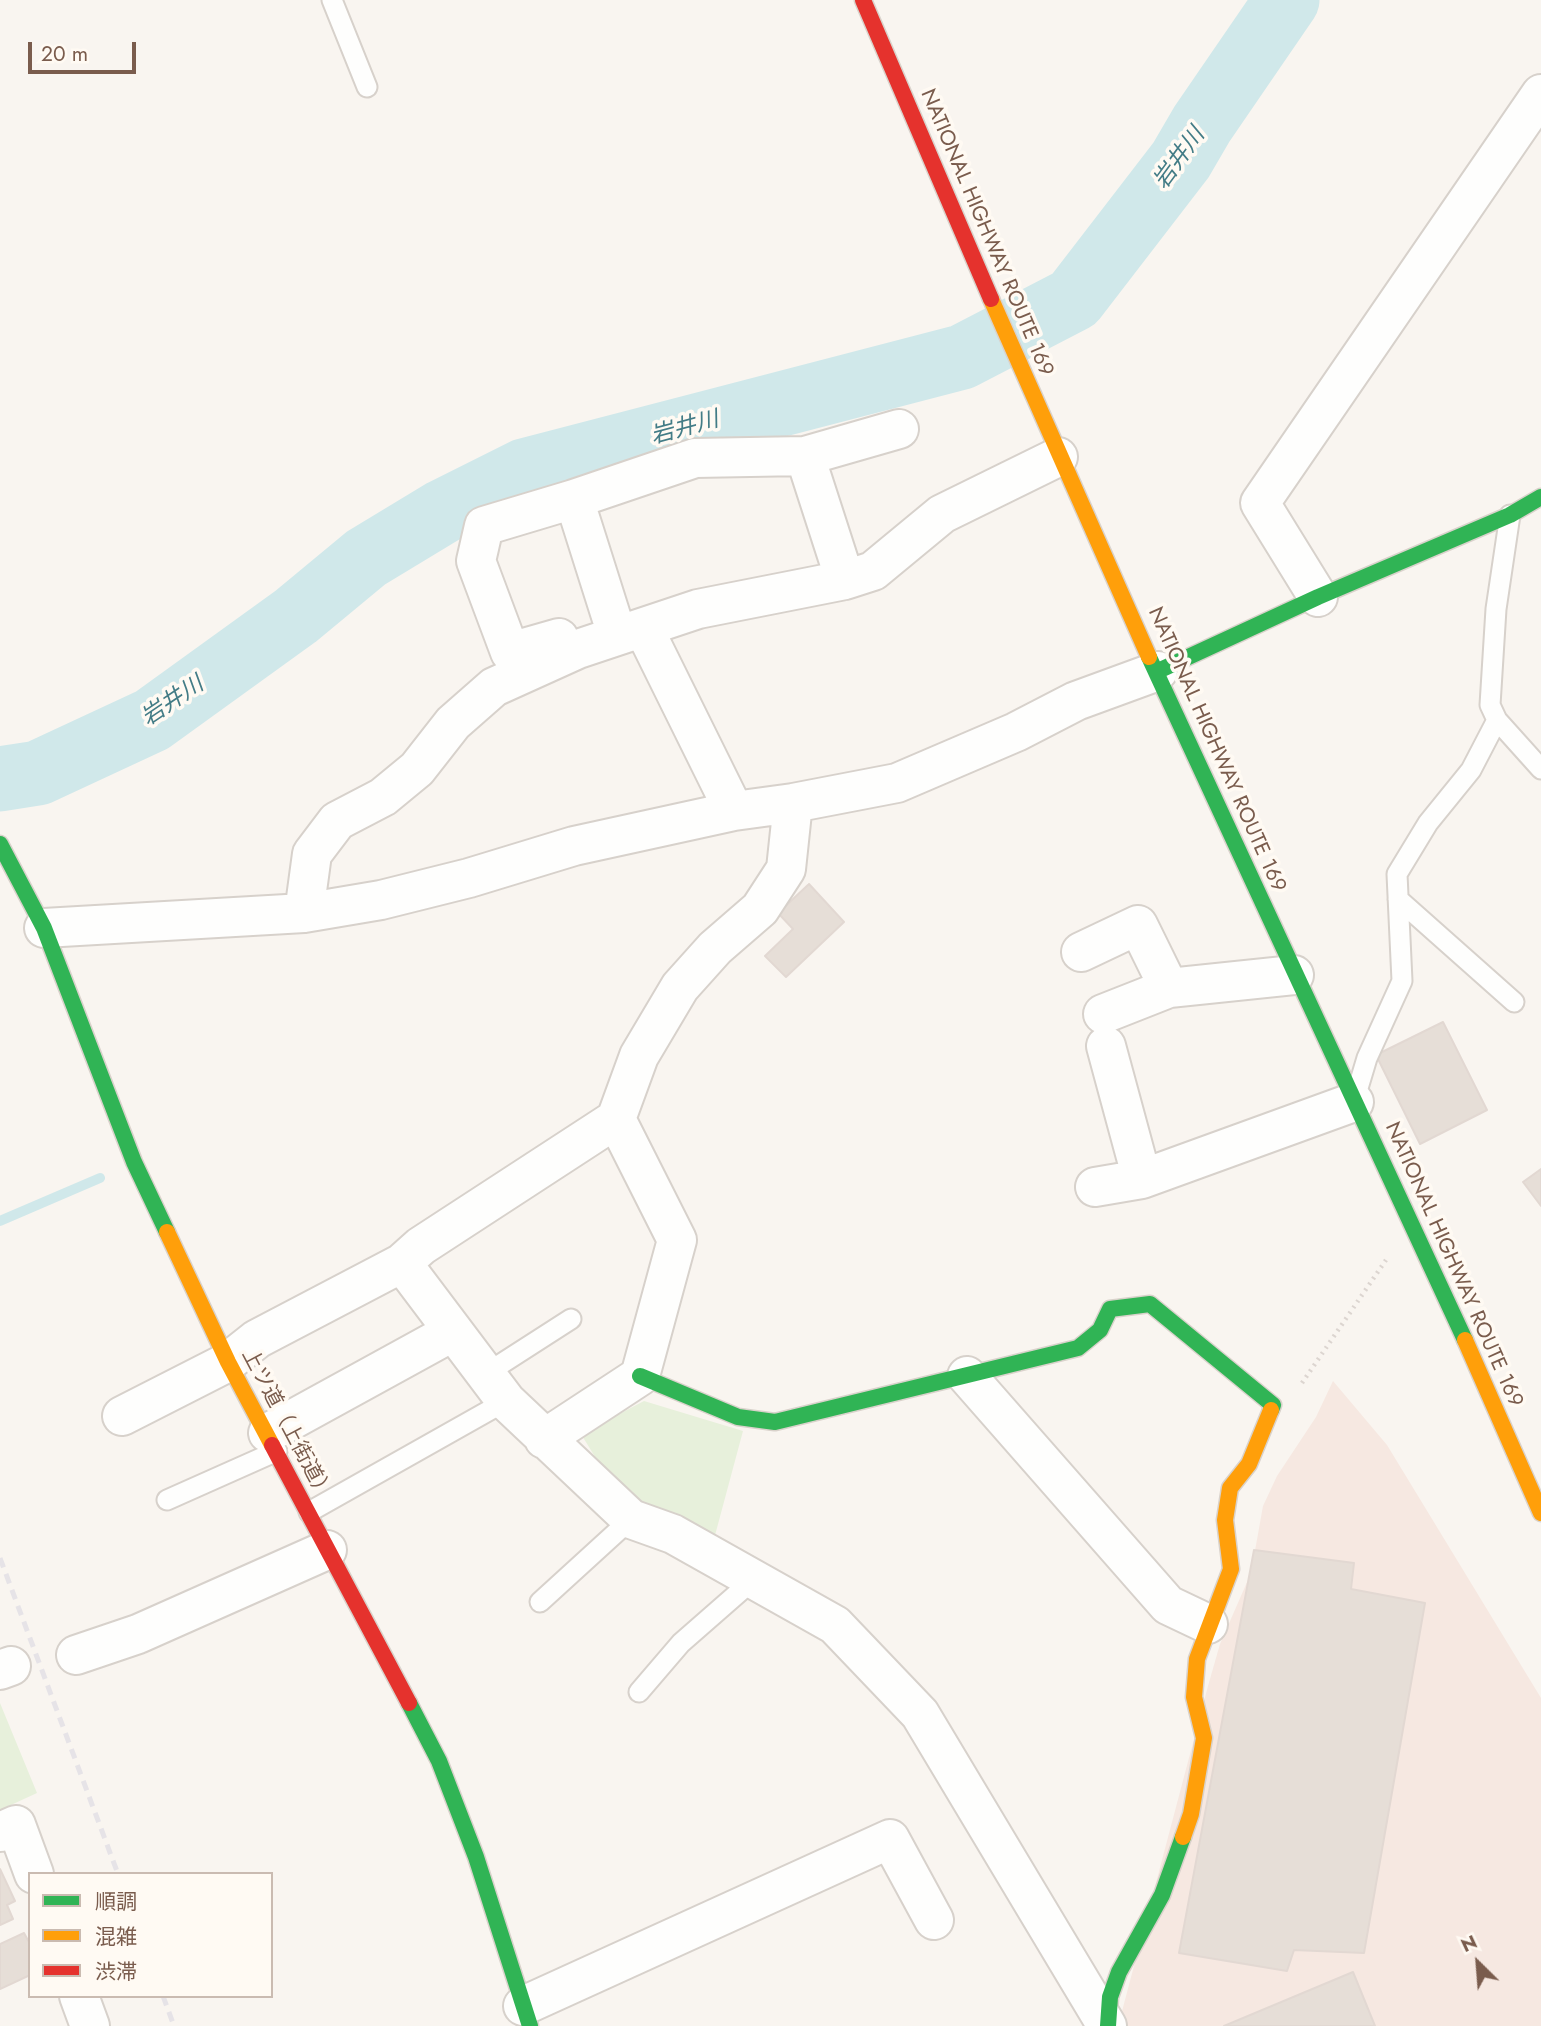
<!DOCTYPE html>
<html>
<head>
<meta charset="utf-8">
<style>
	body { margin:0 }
	#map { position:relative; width:1541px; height:2026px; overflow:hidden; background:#f9f5f0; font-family:Jost,"Noto Sans JP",sans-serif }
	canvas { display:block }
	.legend { position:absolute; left:28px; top:1872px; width:245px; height:126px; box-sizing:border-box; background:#fffaf3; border:2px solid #cabbb1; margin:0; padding:9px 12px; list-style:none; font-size:21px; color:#7a5c4d }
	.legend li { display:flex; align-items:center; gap:14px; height:35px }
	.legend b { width:35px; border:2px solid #cabbb1 }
	.north { position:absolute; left:1443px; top:1928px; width:70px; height:70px; -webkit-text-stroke:5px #fffaf3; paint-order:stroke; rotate:335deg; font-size:19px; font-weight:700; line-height:28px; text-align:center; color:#7a5c4d }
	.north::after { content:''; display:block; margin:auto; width:24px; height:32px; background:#7a5c4d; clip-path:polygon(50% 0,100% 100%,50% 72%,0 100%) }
	.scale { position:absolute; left:28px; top:42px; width:108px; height:32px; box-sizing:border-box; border:4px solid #7a5c4d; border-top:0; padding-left:9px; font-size:21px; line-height:24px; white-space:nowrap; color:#7a5c4d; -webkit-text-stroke:5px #fffaf3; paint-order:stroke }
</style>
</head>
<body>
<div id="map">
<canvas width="1541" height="2026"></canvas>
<ul class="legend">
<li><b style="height:9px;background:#30b455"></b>順調</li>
<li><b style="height:9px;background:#ff9f0a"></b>混雑</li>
<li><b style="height:9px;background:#e5322d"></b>渋滞</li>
</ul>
<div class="north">N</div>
<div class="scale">20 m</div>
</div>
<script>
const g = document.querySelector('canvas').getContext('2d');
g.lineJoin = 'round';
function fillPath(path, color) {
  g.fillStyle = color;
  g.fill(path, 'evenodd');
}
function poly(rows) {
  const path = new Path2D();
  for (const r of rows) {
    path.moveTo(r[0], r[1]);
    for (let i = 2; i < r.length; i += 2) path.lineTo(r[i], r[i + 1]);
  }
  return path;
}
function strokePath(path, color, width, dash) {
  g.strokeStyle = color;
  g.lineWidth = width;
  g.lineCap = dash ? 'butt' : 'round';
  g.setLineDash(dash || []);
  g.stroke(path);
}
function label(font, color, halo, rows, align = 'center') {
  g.font = font + ' Jost,"Noto Sans JP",sans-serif';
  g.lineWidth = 7;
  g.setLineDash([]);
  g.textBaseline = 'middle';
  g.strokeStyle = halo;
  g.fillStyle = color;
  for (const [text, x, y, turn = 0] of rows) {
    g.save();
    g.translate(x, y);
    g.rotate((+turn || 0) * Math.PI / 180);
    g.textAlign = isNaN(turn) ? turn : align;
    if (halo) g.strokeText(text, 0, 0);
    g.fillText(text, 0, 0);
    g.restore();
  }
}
const commercial = poly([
	[1333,1381,1387,1445,1541,1698,1541,2026,1125,2026,1121,2015,1208,1686,1220,1644,1251,1573,1263,1506,1277,1476,1316,1417]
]);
const green = poly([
	[644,1401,743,1431,714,1539,619,1496,581,1434],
	[0,1703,37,1793,0,1810]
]);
const stream = poly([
	[0,1221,100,1178]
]);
const river = poly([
	[0,779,38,773,152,720,296,616,366,558,442,512,524,471,962,357,1074,299,1181,160,1202,124,1287,0]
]);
const building = poly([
	[809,884,844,922,786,977,765,956,793,929,778,913,809,884],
	[1443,1022,1487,1110,1420,1144,1376,1055,1443,1022],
	[1541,1169,1541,1206,1523,1182,1541,1169],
	[1254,1550,1354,1563,1351,1589,1425,1603,1364,1953,1294,1950,1287,1971,1179,1953,1254,1550],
	[0,1869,15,1901,7,1905,13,1919,0,1925,0,1869],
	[24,1933,30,1944,30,1975,0,1989,0,1944,24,1933],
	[1353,1972,1375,2026,1224,2026,1353,1972]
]);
const path = poly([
	[1302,1383,1388,1257]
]);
const lane = poly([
	[332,0,367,87],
	[1497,720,1541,769],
	[1398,899,1514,1002],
	[1355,1098,1367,1058,1402,981,1397,874,1428,823,1471,770,1497,720,1490,705,1496,609,1510,515],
	[487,1373,571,1319],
	[167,1500,277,1451],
	[309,1512,506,1401],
	[540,1602,631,1519],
	[639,1692,681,1643,753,1580]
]);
const street = poly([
	[805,456,899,429],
	[574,499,695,458,805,456,845,580],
	[1318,597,1260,503,1541,94],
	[644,629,734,811],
	[559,638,510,652,476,561,484,526,574,499,617,635],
	[304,913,312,854,337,821,383,797,417,769,453,723,494,687,578,649,698,609,845,580,873,571,942,514,1058,457],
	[44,928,304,913,381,900,469,878,574,846,734,811,793,803,897,783,1016,732,1076,701,1158,671],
	[1081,952,1138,925,1169,988],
	[1103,1014,1169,988,1294,975],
	[1106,1046,1142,1179],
	[1095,1187,1142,1179,1354,1102],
	[402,1263,506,1401,631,1519,673,1534,835,1625,920,1714,1107,2026],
	[967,1376,1168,1605,1208,1624],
	[122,1416,228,1362,257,1339,402,1263,421,1246,616,1119,639,1056,680,987,715,948,760,909,786,869,793,803],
	[268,1433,452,1332],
	[544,1439,640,1376,677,1240,616,1119],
	[76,1655,138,1634,327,1550],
	[0,1670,11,1666],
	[0,1832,16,1825,34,1874],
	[79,1996,90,2026],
	[523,2006,890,1839,934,1920]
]);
const fast = poly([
	[1149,657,1465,1340],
	[1158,671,1318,597,1510,515,1541,497],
	[0,844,44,928,134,1162,167,1232],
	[640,1376,738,1417,775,1422,1078,1348,1100,1330,1110,1309,1150,1304,1273,1405,1271,1410],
	[409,1703,439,1761,476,1857,530,2026],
	[1108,2026,1110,1997,1119,1972,1162,1895,1183,1837]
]);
const slow = poly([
	[991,299,1149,657],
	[167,1232,228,1362,272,1445],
	[1465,1340,1541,1513],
	[1183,1837,1191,1814,1204,1738,1194,1697,1197,1659,1231,1569,1225,1520,1230,1488,1249,1464,1271,1410]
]);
const jam = poly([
	[863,0,991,299],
	[272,1445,409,1703]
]);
const rail = poly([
	[0,1558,118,1874],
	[163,1996,174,2026]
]);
const streetNames = [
	["NATIONAL HIGHWAY ROUTE 169",986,233,67],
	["NATIONAL HIGHWAY ROUTE 169",1216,750,66],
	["NATIONAL HIGHWAY ROUTE 169",1453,1265,66],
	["上ツ道（上街道）",286,1425,62]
];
const waterNames = [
	["岩井川",1180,159,-54],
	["岩井川",685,429,-15],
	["岩井川",173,702,-34]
];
fillPath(commercial, '#f6e8e1');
fillPath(green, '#e7f0db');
strokePath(stream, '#d0e8ea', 10);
strokePath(river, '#d0e8ea', 65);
fillPath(building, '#e6ded7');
strokePath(building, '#e2d8d2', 2);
strokePath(lane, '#d7d1cb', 23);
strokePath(street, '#d7d1cb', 42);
strokePath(fast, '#d9d2cb', 19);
strokePath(slow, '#d9d2cb', 19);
strokePath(jam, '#d9d2cb', 19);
strokePath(path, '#dcd5d0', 4.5, [2, 5]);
strokePath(lane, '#fefefd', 19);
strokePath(street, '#fefefd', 38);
strokePath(fast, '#30b455', 16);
strokePath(slow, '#ff9f0a', 16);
strokePath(jam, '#e5322d', 16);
strokePath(rail, '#e6e3e7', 5, [10, 7]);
label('21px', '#7a5c4d', '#fffaf3', streetNames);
label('italic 23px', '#437c86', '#fffaf3', waterNames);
</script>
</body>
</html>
